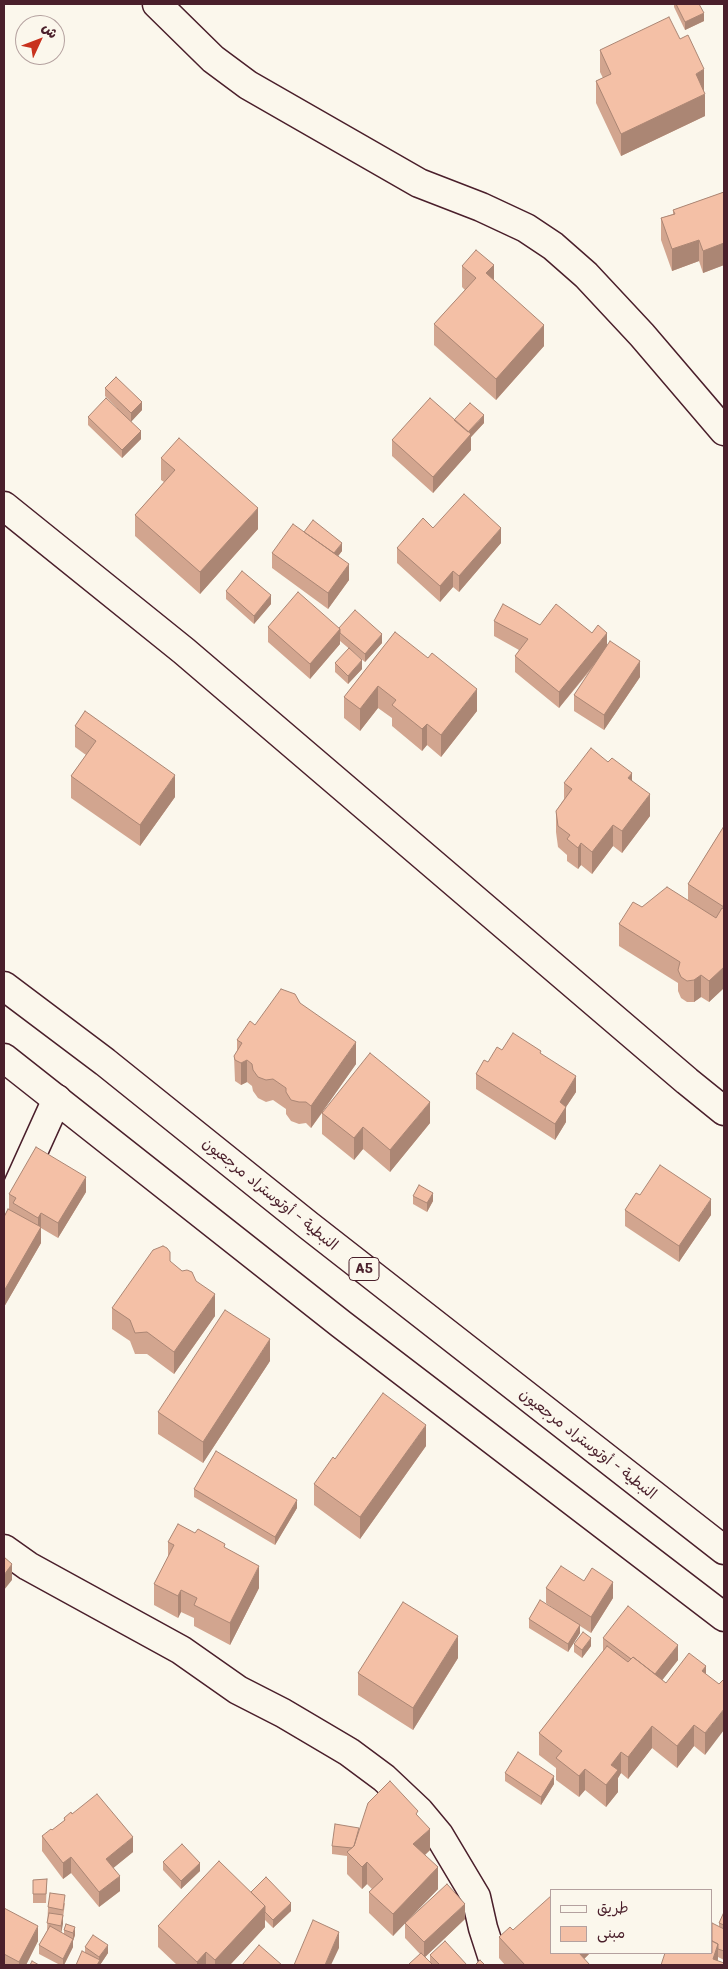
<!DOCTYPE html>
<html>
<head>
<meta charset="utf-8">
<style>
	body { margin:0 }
	#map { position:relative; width:728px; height:1969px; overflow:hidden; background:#fbf7ec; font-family:Mali,"Playpen Sans Arabic",sans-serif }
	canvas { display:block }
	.frame { position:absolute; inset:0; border:5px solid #4a1f2b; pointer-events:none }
	.legend { position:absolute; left:550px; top:1889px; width:162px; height:65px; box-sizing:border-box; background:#fbf7ec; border:1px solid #b4a19f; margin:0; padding:6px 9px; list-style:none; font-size:15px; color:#4a1f2b }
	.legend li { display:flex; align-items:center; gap:10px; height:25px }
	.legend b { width:25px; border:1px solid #b4a19f }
	.north { position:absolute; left:15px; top:15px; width:50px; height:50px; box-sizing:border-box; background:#fbf7ec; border:1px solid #b4a19f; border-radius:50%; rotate:47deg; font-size:14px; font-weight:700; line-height:20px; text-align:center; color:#4a1f2b }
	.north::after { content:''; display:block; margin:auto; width:18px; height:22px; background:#c8321e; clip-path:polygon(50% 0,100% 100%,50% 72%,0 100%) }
</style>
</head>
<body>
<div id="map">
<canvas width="728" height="1969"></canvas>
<div class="frame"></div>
<ul class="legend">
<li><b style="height:6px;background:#fbf7ec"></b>طريق</li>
<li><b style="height:14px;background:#f4c0a6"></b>مبنى</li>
</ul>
<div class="north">ش</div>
</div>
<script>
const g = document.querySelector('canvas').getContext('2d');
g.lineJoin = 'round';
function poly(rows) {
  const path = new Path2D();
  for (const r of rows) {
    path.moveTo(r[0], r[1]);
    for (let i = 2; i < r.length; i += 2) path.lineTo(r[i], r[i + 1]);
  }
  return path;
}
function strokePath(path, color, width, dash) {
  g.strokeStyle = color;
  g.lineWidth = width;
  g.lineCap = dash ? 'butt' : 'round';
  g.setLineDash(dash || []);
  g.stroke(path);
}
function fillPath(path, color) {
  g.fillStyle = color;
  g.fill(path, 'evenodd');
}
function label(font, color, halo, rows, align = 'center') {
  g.font = font + ' Mali,"Playpen Sans Arabic",sans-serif';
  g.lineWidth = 4.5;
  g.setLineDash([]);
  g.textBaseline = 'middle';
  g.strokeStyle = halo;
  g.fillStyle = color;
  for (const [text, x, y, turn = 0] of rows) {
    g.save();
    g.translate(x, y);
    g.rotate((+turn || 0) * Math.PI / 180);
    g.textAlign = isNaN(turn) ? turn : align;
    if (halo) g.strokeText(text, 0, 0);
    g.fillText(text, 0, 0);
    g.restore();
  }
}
const minor = poly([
	[157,4,213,59,248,85,419,183,481,207,526,228,553,246,586,275,642,335,724,431],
	[4,1216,57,1099],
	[4,1549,28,1566,181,1650,238,1690,283,1713,349,1752,384,1778,419,1811,439,1835,476,1897,483,1928,495,1965]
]);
const tertiary = poly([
	[4,506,184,651,687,1081,724,1111]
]);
const trunk = poly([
	[4,986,105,1062,308,1225,724,1550],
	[4,1058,341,1324,724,1617]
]);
const wall = poly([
	[674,4,699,4,704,21,685,30,674,7],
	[600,50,704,91,705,116,621,156,596,103,596,81,603,78,600,72],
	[724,192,724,265,703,273,699,261,672,271,661,240,661,218,673,214,673,210],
	[462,266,494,280,544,346,496,400,434,345,434,324,465,290,462,287],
	[105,388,142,410,131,421,141,439,122,458,88,425,88,417,117,408,105,396],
	[454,420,484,423,471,437,471,450,433,493,392,456,392,440],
	[161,458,258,529,200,594,135,536,135,515,164,482,161,480],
	[433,528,501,543,459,592,453,587,440,602,397,563,397,548],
	[304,532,342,551,338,556,349,580,328,609,272,568,272,553],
	[226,591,271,604,254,624,226,599],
	[494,621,540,625,607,646,640,677,604,730,574,711,574,695,598,661,559,708,515,672,515,656,519,650,494,636],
	[268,627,339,628,382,643,365,662,340,641,340,644,310,679,268,642],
	[395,632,477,711,441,757,427,745,422,751,392,726,392,718,378,708,360,731,344,718,344,697],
	[335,663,362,669,348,684,335,672],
	[85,711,175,797,140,846,71,798,71,776,86,755,75,747,75,726],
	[632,780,650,816,622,853,613,846,592,874,581,865,578,869,567,861,567,855,558,847,556,832,556,811,564,799,564,783],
	[724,826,724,988,709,1002,701,997,694,1002,687,1002,681,998,678,991,678,983,619,946,619,924,642,907,688,900,688,884],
	[300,1003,356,1064,323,1111,430,1123,390,1172,363,1149,354,1160,322,1134,322,1113,311,1128,306,1123,299,1124,291,1121,286,1114,286,1109,273,1100,266,1102,258,1098,253,1091,252,1086,247,1082,241,1085,235,1081,234,1056,237,1051,237,1040,255,1025],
	[502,1050,541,1054,576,1092,566,1107,566,1122,555,1140,476,1089,476,1074],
	[86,1192,58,1238,41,1228,41,1243,4,1307,4,1217,9,1209,9,1194],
	[640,1195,711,1215,679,1262,625,1226,625,1210],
	[413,1196,433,1201,427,1212,413,1204],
	[170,1262,196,1281,215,1316,174,1374,147,1354,135,1354,130,1341,112,1329,112,1308],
	[270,1361,203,1463,158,1434,158,1412],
	[426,1446,360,1539,314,1505,314,1484,335,1459],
	[194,1489,297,1508,275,1545,194,1497],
	[195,1533,225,1548,259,1588,230,1645,194,1626,194,1618,181,1612,178,1618,154,1605,154,1584,168,1557,168,1542],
	[584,1581,613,1598,591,1633,580,1626,580,1633,568,1652,529,1628,529,1619,560,1613,546,1603,546,1588],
	[603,1638,678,1660,662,1680,666,1683,706,1666,705,1755,694,1746,677,1768,652,1748,628,1779,621,1773,618,1778,618,1792,606,1807,585,1790,579,1797,556,1780,556,1768,539,1755,539,1733,603,1652],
	[574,1644,591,1646,582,1658,574,1652],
	[458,1658,413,1730,358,1695,358,1673],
	[505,1773,554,1784,541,1805,505,1781],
	[72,1814,133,1852,113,1868,120,1891,99,1907,71,1873,63,1879,42,1851,42,1836,52,1830,64,1821,64,1818],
	[418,1816,430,1850,425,1855,438,1889,408,1920,465,1919,425,1957,430,1963,430,1955,467,1965,409,1965,420,1954,405,1938,405,1923,393,1936,369,1913,369,1892,372,1889,367,1884,362,1889,347,1874,347,1856,332,1854,332,1846,359,1831],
	[163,1862,200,1871,181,1889,163,1870],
	[47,1879,46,1903,33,1903,33,1880],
	[251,1892,291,1911,273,1928,265,1920,265,1927,230,1965,177,1965,158,1947,158,1926],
	[65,1903,61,1933,64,1934,64,1930,66,1924,75,1935,73,1941,73,1947,64,1965,60,1965,39,1954,39,1945,47,1931,48,1907],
	[4,1908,38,1941,26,1965,4,1965],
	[724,1912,724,1960,718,1957,718,1961,661,1965,712,1953,719,1927,719,1923],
	[513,1930,589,1953,589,1954,584,1959,590,1965,505,1965,499,1958,499,1937],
	[85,1947,108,1953,100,1965,85,1953]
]);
const shadedWall = poly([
	[704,13,704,21,685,30,685,22],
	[704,69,704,91,696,95,696,74],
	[705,94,705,116,621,156,621,134],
	[699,240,699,261,672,271,672,249],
	[724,243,724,265,703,273,703,251],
	[494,265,494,286,486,273],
	[544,325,544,346,496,400,496,379],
	[142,402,142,410,131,422,131,413],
	[484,415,484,423,471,437,471,450,433,493,433,477,467,434],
	[141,431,141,439,122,458,122,450],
	[258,508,258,529,200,594,200,572],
	[501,528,501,543,459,592,459,576],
	[342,543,342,551,332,564,332,556],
	[349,564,349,580,328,609,328,593],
	[453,571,453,587,440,602,440,586],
	[271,595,271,604,254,624,254,616],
	[340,629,340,644,310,679,310,664],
	[607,633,607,648,559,708,559,692],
	[382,634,382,643,365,662,365,654],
	[362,660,362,669,348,684,348,676],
	[640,661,640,677,604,730,604,715],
	[378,686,378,708,360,731,360,709],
	[477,689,477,711,441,757,441,735],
	[427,724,427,745,422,751,422,729],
	[632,773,632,795,628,778],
	[175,775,175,797,140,846,140,825],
	[650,794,650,816,622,853,622,831],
	[613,825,613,846,592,874,592,852],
	[581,843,581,865,578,869,578,848],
	[724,967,724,988,709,1002,709,981],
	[701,975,701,997,694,1002,694,980],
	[356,1042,356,1064,311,1128,311,1106],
	[247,1060,247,1082,241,1085,241,1063],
	[576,1076,576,1092,566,1107,566,1122,555,1140,555,1124,560,1102],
	[430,1102,430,1123,390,1172,390,1150],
	[363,1127,363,1149,354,1160,354,1138],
	[86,1177,86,1192,58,1238,58,1223],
	[433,1193,433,1201,427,1212,427,1203],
	[711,1199,711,1215,679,1262,679,1246],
	[41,1213,41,1243,4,1307,4,1291,38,1232,38,1218],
	[215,1294,215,1316,174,1374,174,1352],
	[270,1339,270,1361,203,1463,203,1442],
	[426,1425,426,1446,360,1539,360,1517],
	[297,1500,297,1508,275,1545,275,1537],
	[12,1564,12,1580,4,1590,4,1575],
	[259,1566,259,1588,230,1645,230,1623],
	[613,1582,613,1598,591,1633,591,1617],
	[181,1590,181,1612,178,1618,178,1596],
	[580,1625,580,1633,568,1652,568,1644],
	[458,1636,458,1658,413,1730,413,1708],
	[591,1638,591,1646,582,1658,582,1650],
	[678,1645,678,1660,653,1692,653,1676],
	[706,1666,706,1688,702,1671],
	[724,1709,724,1730,705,1755,705,1733],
	[694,1725,694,1746,677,1768,677,1746],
	[652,1726,652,1748,628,1779,628,1757],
	[621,1752,621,1773,618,1778,618,1792,606,1807,606,1785,611,1765],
	[585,1769,585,1790,579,1797,579,1776],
	[554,1776,554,1784,541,1805,541,1797],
	[430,1829,430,1850,413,1866,413,1844],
	[133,1837,133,1852,106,1874,106,1859],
	[71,1857,71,1873,63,1879,63,1863],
	[367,1862,367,1884,362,1889,362,1867],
	[200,1863,200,1871,181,1889,181,1881],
	[438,1867,438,1889,393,1936,393,1914],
	[120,1876,120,1891,99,1907,99,1892],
	[291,1903,291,1911,273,1928,273,1920],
	[465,1904,465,1919,424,1958,424,1942],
	[265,1906,265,1927,230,1965,215,1965,215,1960],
	[63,1915,63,1924,61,1934,61,1926],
	[38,1926,38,1941,26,1965,19,1965,19,1962],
	[75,1927,75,1935,73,1941,73,1933],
	[339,1932,339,1948,331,1965,325,1965],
	[73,1939,73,1947,64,1965,63,1965,63,1959],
	[718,1944,718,1959,716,1965,713,1959],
	[108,1945,108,1953,100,1965,97,1965,99,1961,99,1957],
	[206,1952,206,1965,197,1965,197,1962],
	[574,1953,589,1953,589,1954,578,1965]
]);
const building = poly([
	[676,4,699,4,704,13,685,22,676,4],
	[669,17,680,39,688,35,704,69,696,74,705,94,621,134,596,81,611,74,600,50,669,17],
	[724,192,724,243,703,251,699,240,672,249,661,218,675,214,673,210,724,192],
	[476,250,494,265,486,273,544,325,496,379,434,324,476,278,462,266,476,250],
	[116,377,142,402,131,413,105,388,116,377],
	[106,398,141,431,122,450,88,417,106,398],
	[430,398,471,434,433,477,392,440,430,398],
	[470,403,484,415,468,432,454,420,470,403],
	[179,438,258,508,200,572,135,515,175,470,161,458,179,438],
	[464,494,501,528,459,576,453,571,440,586,397,548,423,518,433,528,464,494],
	[313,520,342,543,334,553,304,532,313,520],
	[293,524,349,564,328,593,272,553,293,524],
	[242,571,271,595,254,616,226,591,242,571],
	[298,592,340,629,310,664,268,627,298,592],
	[503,604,540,625,556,604,592,633,598,625,607,633,559,692,515,656,528,639,494,621,503,604],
	[355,610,382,634,365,654,340,633,340,629,339,628,355,610],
	[395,632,428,658,432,653,477,689,441,735,427,724,422,729,392,705,396,700,378,686,360,709,344,697,395,632],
	[610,641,640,661,604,715,574,695,610,641],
	[349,648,362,660,348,676,335,663,349,648],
	[85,711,175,775,140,825,71,776,96,741,75,726,85,711],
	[591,748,608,762,612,758,632,773,628,778,650,794,622,831,613,825,592,852,581,843,578,848,567,839,570,835,558,826,556,811,572,789,564,783,591,748],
	[724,826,724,907,688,884,724,826],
	[667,887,716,918,722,908,724,909,724,967,709,981,701,975,694,980,687,981,681,977,678,970,680,962,619,924,633,902,642,907,667,887],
	[281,989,295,994,300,1003,356,1042,311,1106,306,1102,299,1102,291,1100,286,1092,286,1088,273,1079,266,1080,258,1077,253,1070,252,1064,247,1060,241,1063,235,1060,234,1056,242,1043,237,1040,250,1021,255,1025,281,989],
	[513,1033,541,1051,540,1053,576,1076,560,1102,566,1107,555,1124,476,1074,484,1060,488,1062,497,1047,502,1050,513,1033],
	[370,1053,430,1102,390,1150,363,1127,354,1138,322,1113,370,1053],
	[36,1147,86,1177,58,1223,41,1213,38,1218,13,1203,16,1198,9,1194,36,1147],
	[660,1165,711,1199,679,1246,625,1210,636,1193,640,1195,660,1165],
	[419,1185,433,1193,427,1203,413,1196,419,1185],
	[8,1209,41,1227,4,1291,4,1217,8,1209],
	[163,1246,167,1248,170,1252,170,1261,182,1271,187,1270,192,1272,196,1281,215,1294,174,1352,147,1332,135,1333,130,1320,112,1308,153,1250,163,1246],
	[225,1310,270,1339,203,1442,158,1412,225,1310],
	[383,1393,426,1425,360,1517,314,1484,333,1457,335,1459,383,1393],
	[216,1451,297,1500,275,1537,194,1489,216,1451],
	[178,1524,195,1533,198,1529,225,1544,224,1547,259,1566,230,1623,194,1605,197,1598,181,1590,178,1596,154,1584,174,1545,168,1542,178,1524],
	[4,1557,12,1564,4,1575,4,1557],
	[561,1566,584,1581,592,1568,613,1582,591,1617,546,1588,561,1566],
	[540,1600,580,1625,568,1644,529,1619,540,1600],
	[403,1602,458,1636,413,1708,358,1673,403,1602],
	[628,1606,678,1645,655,1674,633,1657,631,1659,603,1638,628,1606],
	[583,1632,591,1638,582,1650,574,1644,583,1632],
	[607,1646,628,1662,633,1657,666,1683,689,1653,706,1666,702,1671,719,1684,723,1680,724,1681,724,1709,705,1733,694,1725,677,1746,652,1726,628,1757,621,1752,611,1765,618,1770,606,1785,585,1769,579,1776,556,1758,562,1751,539,1733,607,1646],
	[518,1752,554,1776,541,1797,505,1773,518,1752],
	[390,1781,418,1811,416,1814,430,1829,413,1844,438,1867,393,1914,369,1892,383,1879,367,1862,362,1867,347,1852,354,1846,368,1803,390,1781],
	[97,1794,133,1837,106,1859,120,1876,99,1892,71,1857,63,1863,42,1836,51,1829,52,1830,65,1820,64,1818,71,1812,72,1814,97,1794],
	[335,1824,359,1828,354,1846,352,1848,332,1846,335,1824],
	[182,1844,200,1863,181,1881,163,1862,182,1844],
	[219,1861,265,1906,215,1960,206,1952,197,1962,158,1926,219,1861],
	[266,1877,291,1903,273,1920,265,1912,265,1906,251,1892,266,1877],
	[47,1879,46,1894,33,1894,33,1880,47,1879],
	[447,1884,465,1904,424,1942,405,1923,447,1884],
	[50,1893,65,1895,63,1910,48,1907,50,1893],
	[552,1895,552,1953,579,1953,590,1965,525,1965,499,1937,510,1927,513,1930,552,1895],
	[4,1908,38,1926,19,1962,4,1954,4,1908],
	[724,1912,724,1925,719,1923,724,1912],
	[49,1913,63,1915,61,1926,47,1923,49,1913],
	[313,1920,339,1932,325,1965,294,1965,313,1920],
	[712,1923,724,1929,724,1951,718,1949,718,1944,712,1941,712,1923],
	[66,1924,75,1927,73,1933,64,1930,66,1924],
	[50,1926,73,1939,63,1959,39,1945,50,1926],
	[93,1935,108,1945,99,1957,85,1947,93,1935],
	[445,1941,467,1965,440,1965,430,1955,445,1941],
	[712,1941,718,1944,713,1959,724,1963,724,1965,661,1965,665,1953,712,1953,712,1941],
	[259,1945,282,1965,242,1965,259,1945],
	[82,1951,100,1960,97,1965,76,1965,82,1951],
	[421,1953,433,1965,410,1965,409,1964,421,1953],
	[480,1960,485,1965,475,1965,480,1960],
	[32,1961,39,1965,30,1965,32,1961]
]);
const shields = [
	[364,1269,30]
];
const shieldNames = [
	["A5",364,1269]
];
const streetNames = [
	["النبطية - أوتوستراد مرجعيون",270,1194,39],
	["النبطية - أوتوستراد مرجعيون",588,1444,38]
];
strokePath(minor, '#4a1f2b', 31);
strokePath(tertiary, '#4a1f2b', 31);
strokePath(trunk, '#4a1f2b', 31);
strokePath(minor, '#fbf7ec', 28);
strokePath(tertiary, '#fbf7ec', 28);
strokePath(trunk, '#fbf7ec', 28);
fillPath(wall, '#d2a58f');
fillPath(shadedWall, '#ab8674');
fillPath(building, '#f4c0a6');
strokePath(building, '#ab8674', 1);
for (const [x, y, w] of shields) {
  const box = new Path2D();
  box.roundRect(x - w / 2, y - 11.5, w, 23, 4);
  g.fillStyle = '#fbf7ec';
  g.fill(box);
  strokePath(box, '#4a1f2b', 1);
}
label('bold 14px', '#4a1f2b', null, shieldNames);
label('15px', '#4a1f2b', '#fbf7ec', streetNames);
</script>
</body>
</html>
